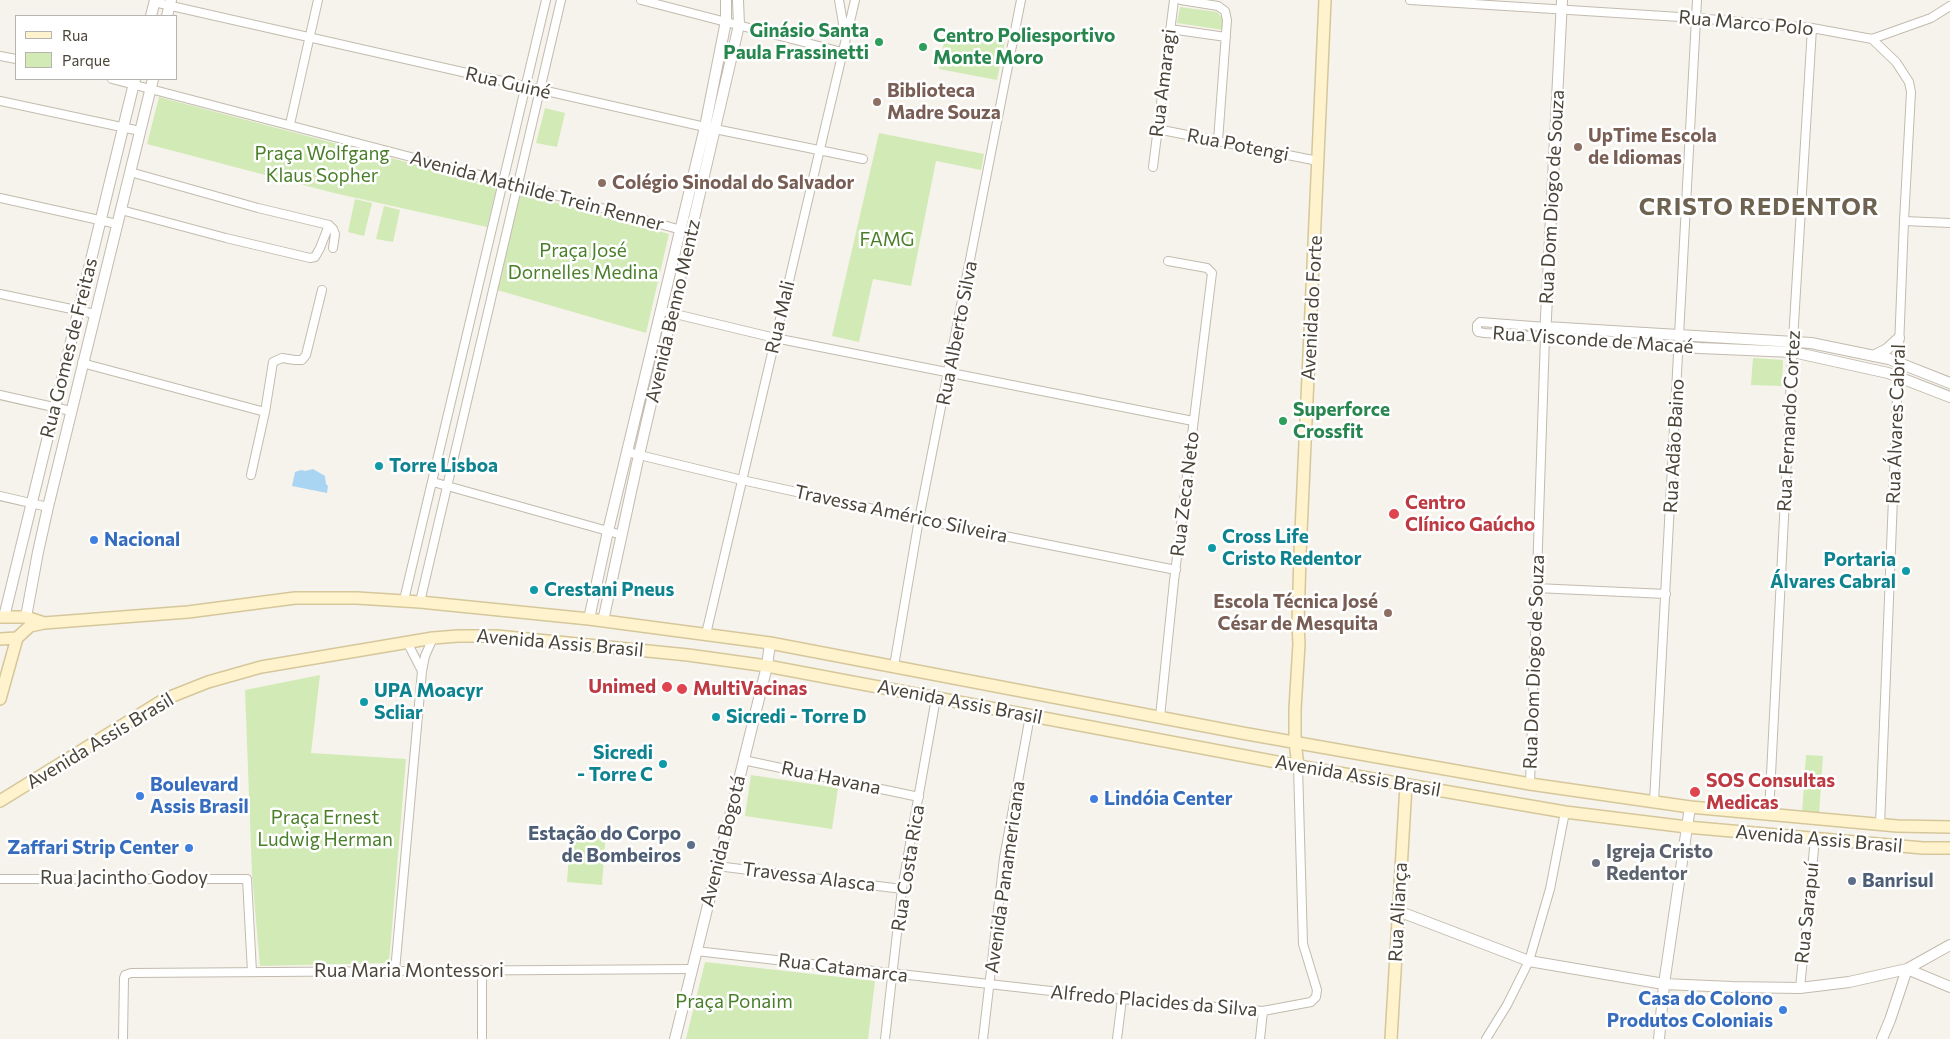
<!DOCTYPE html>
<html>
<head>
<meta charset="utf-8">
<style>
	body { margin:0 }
	#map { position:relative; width:1950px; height:1039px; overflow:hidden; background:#f6f3ec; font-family:Commissioner,sans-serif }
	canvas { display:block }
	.legend { position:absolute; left:15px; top:15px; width:162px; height:65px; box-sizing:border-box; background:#fff; border:1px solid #b7b4b0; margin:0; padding:6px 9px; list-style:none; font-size:15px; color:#4b4439 }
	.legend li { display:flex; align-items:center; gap:10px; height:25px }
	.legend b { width:25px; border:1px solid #b7b4b0 }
</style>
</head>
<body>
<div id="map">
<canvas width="1950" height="1039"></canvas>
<ul class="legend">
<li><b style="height:6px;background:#fff3cd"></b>Rua</li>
<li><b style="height:14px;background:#d2eab5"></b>Parque</li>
</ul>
</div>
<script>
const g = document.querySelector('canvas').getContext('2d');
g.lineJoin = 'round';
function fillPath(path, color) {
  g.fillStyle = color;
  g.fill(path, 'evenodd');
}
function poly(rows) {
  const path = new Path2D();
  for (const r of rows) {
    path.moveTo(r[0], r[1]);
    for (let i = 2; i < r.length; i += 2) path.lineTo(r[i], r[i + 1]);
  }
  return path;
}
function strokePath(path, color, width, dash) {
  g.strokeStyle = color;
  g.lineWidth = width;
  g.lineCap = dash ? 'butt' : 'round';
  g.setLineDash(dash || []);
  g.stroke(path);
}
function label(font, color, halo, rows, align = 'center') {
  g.font = font + ' Commissioner,sans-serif';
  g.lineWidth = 5;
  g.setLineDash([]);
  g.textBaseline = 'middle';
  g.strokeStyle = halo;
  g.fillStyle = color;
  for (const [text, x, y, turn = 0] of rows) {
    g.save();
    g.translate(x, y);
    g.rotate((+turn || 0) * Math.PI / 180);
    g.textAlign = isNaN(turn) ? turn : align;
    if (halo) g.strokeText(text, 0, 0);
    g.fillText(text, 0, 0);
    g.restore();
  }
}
const green = poly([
	[1180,7,1217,12,1223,19,1223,30,1177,23],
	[946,31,1005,42,997,80,939,69],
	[159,97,497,186,487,227,334,193,147,144],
	[545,108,565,113,557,147,536,143],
	[879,133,984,154,981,170,936,161,911,286,873,279,859,342,832,336],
	[518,192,669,234,646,333,497,290,519,199],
	[355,199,372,203,364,236,348,232],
	[384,206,400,210,393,242,376,239],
	[1753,358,1783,360,1782,386,1751,385],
	[320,675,311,753,406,759,389,963,260,966,252,874,245,690],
	[1806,755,1823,756,1819,815,1802,814],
	[751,775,838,788,832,829,745,816],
	[571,828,606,831,602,885,567,882],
	[705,962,875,981,868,1039,686,1039]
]);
const water = poly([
	[313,469,325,476,326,484,328,486,327,493,292,486,295,472,301,470,305,471]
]);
const minor = poly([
	[641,0,842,52],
	[839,0,845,35],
	[1181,0,1218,6,1225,11,1227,20,1218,141],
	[1410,0,1696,18,1812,28,1872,39],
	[154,2,705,127,863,159],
	[1170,29,1226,37],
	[1872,39,1896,62,1909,82,1911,92,1904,221,1880,825],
	[1872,39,1931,18,1950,6],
	[0,56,16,59],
	[112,79,518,185,685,231],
	[0,101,140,131],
	[290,124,318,0],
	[1157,129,1318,161],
	[1153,167,1174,0],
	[130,172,258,208,329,225,333,229,335,234,333,248],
	[0,198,117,224],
	[121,210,226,238,310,258,315,257,320,248,329,225],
	[1904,221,1950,223],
	[0,294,95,314],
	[667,312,775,338,1193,421],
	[82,363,265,412],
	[0,395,71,411],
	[627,452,742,480,919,519,1176,570],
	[251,475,265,412,273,362,282,358,295,360,302,360,306,355,322,290],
	[433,482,622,535],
	[0,496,48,507],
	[1536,588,1666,594],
	[404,600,546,0],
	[420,602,561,0],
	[706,634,855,0],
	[407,642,422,671],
	[894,666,919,519,1021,0],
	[1160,717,1174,581,1212,273,1207,268,1168,261],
	[743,760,919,797],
	[1530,784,1545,337,1485,333,1478,332,1477,330,1477,325,1480,322,1546,327],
	[1654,802,1697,0],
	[1769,814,1793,340,1812,28],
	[717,866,902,889],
	[0,879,247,879,252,972],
	[696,951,1122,999,1263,1011,1311,1002,1316,997,1317,990,1303,944,1298,766],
	[395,971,422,671,425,656,433,638],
	[1800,988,1815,839],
	[123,1039,124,978,125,975,131,973,692,969],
	[482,1039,482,970],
	[885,1039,902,889,936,698],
	[983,1039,1004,858,1030,716],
	[1117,1039,1122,999],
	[1260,1039,1263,1011],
	[1486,1039,1507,1005,1529,961,1550,889,1565,812]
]);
const tertiary = poly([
	[1562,0,1545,337,1700,348,1793,352,1888,373,1950,397],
	[151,16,155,0],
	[167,16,171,0],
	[1546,327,1811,343,1889,359,1950,383],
	[1873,356,1887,349,1899,338],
	[4,617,135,79],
	[26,617,38,552,48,507,153,79],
	[589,619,608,531,705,127,726,21,726,0],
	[603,621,639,455,739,25,738,0],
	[1398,911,1529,961,1664,984,1732,987,1800,988,1849,982,1907,969,1950,945],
	[1907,969,1950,987],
	[675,1039,767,666,770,643],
	[1659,1039,1664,984,1690,807],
	[1882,1039,1890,1020,1907,969]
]);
const secondary = poly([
	[0,617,26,617,44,623],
	[17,638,30,626,44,623,188,612,295,598,357,598,420,602,589,619,770,643,1242,733,1530,784,1690,807,1897,826,1950,827],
	[0,639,17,638],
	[0,699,17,638],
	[1298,766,1295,742,1295,709,1299,644,1298,624,1300,554,1325,0],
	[0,801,165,699,208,682,261,667,433,638,458,636,497,636,688,655,767,666,1298,766,1565,812,1687,827,1923,848,1950,848],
	[1391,1039,1406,785]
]);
const markers = [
	[879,42,5,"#2e9e5b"],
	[923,47,5,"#2e9e5b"],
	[877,102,5,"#8d6e63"],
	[1578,147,5,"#8d6e63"],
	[602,183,5,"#8d6e63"],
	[1283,421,5,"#2e9e5b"],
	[379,466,5,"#0f9aa8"],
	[1394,514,6,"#e0444e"],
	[94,540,5,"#3f7fe0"],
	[1212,548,5,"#0f9aa8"],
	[1906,571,5,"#0f9aa8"],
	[534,590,5,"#0f9aa8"],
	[1388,613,5,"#8d6e63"],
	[667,687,6,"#e0444e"],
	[682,689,6,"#e0444e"],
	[364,702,5,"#0f9aa8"],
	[716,717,5,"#0f9aa8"],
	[663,764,5,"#0f9aa8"],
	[1695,792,6,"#e0444e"],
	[140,796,5,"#3f7fe0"],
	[1094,799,5,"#3f7fe0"],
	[691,845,5,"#5c6f8a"],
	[189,848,5,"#3f7fe0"],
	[1596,863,5,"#6b7280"],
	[1852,881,5,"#5c6f8a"],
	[1783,1010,5,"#3f7fe0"]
];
const streetNames = [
	["Rua Marco Polo",1746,23,5],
	["Rua Guiné",508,83,13],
	["Rua Amaragi",1163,83,-83],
	["Rua Potengi",1238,145,11],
	["Avenida Mathilde Trein Renner",537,191,15],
	["Rua Dom Diogo de Souza",1552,197,-87],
	["Avenida do Forte",1312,308,-87],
	["Avenida Benno Mentz",673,311,-77],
	["Rua Mali",780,317,-77],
	["Rua Alberto Silva",957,333,-79],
	["Rua Visconde de Macaé",1593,340,4],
	["Rua Gomes de Freitas",69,348,-76],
	["Rua Fernando Cortez",1789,421,-87],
	["Rua Álvares Cabral",1896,424,-88],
	["Rua Adão Baino",1674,446,-87],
	["Rua Zeca Neto",1185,494,-83],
	["Travessa Américo Silveira",901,514,12],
	["Avenida Assis Brasil",560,643,5],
	["Rua Dom Diogo de Souza",1534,662,-88],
	["Avenida Assis Brasil",960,702,11],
	["Avenida Assis Brasil",100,741,-31],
	["Avenida Assis Brasil",1358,776,10],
	["Rua Havana",831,778,12],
	["Avenida Assis Brasil",1819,839,5],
	["Avenida Bogotá",723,841,-76],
	["Rua Costa Rica",908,868,-81],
	["Travessa Alasca",809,877,7],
	["Avenida Panamericana",1005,877,-82],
	["Rua Jacintho Godoy",124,878],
	["Rua Aliança",1398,912,-87],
	["Rua Sarapuí",1807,913,-84],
	["Rua Catamarca",843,968,7],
	["Rua Maria Montessori",409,971],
	["Alfredo Placides da Silva",1154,1001,5]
];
const leisureNames = [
	["Ginásio Santa",869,31,"right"],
	["Paula Frassinetti",869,53,"right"],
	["Centro Poliesportivo",933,36],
	["Monte Moro",933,58],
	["Superforce",1293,410],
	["Crossfit",1293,432]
];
const educationNames = [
	["Biblioteca",887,91],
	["Madre Souza",887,113],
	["UpTime Escola",1588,136],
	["de Idiomas",1588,158],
	["Colégio Sinodal do Salvador",612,183],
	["Escola Técnica José",1378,602,"right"],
	["César de Mesquita",1378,624,"right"]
];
const parkNames = [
	["Praça Wolfgang",322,154],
	["Klaus Sopher",322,176],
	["FAMG",887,240],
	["Praça José",583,251],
	["Dornelles Medina",583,273],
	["Praça Ernest",325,818],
	["Ludwig Herman",325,840],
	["Praça Ponaim",734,1002]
];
const cultureNames = [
	["Torre Lisboa",389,466],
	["Cross Life",1222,537],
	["Cristo Redentor",1222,559],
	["Portaria",1896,560,"right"],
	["Álvares Cabral",1896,582,"right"],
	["Crestani Pneus",544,590],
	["UPA Moacyr",374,691],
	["Scliar",374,713],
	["Sicredi - Torre D",726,717],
	["Sicredi",653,753,"right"],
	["- Torre C",653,775,"right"]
];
const healthNames = [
	["Centro",1405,503],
	["Clínico Gaúcho",1405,525],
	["Unimed",656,687,"right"],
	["MultiVacinas",693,689],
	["SOS Consultas",1706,781],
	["Medicas",1706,803]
];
const shopNames = [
	["Nacional",104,540],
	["Boulevard",150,785],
	["Assis Brasil",150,807],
	["Lindóia Center",1104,799],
	["Zaffari Strip Center",179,848,"right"],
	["Casa do Colono",1773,999,"right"],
	["Produtos Coloniais",1773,1021,"right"]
];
const serviceNames = [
	["Estação do Corpo",681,834],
	["de Bombeiros",681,856],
	["Banrisul",1862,881,"left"]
];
const worshipNames = [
	["Igreja Cristo",1606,852],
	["Redentor",1606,874]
];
const districtNames = [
	["CRISTO REDENTOR",1759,207]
];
fillPath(green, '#d2eab5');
fillPath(water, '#a9d4f2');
strokePath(minor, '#c2bbae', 10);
strokePath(tertiary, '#c2bbae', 12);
strokePath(secondary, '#d6c79b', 14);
strokePath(minor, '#fff', 8);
strokePath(tertiary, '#fff', 10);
strokePath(secondary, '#fff3cd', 11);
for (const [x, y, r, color] of markers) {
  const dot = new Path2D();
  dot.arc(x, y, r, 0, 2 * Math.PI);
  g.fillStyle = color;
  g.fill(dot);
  strokePath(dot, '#fff', 2);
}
label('19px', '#4b4439', '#fff', streetNames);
label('bold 19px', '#27864d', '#fff', leisureNames, 'left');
label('bold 19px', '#785e54', '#fff', educationNames, 'left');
label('19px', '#4a7f2a', '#fff', parkNames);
label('bold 19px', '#0d838f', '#fff', cultureNames, 'left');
label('bold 19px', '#be3a42', '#fff', healthNames, 'left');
label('bold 19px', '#366cbe', '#fff', shopNames, 'left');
label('bold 19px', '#4e5e75', '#fff', serviceNames, 'right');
label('bold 19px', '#5b616d', '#fff', worshipNames, 'left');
g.letterSpacing = '1px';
label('bold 24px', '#6e6250', '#fff', districtNames);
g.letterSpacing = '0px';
</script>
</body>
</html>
